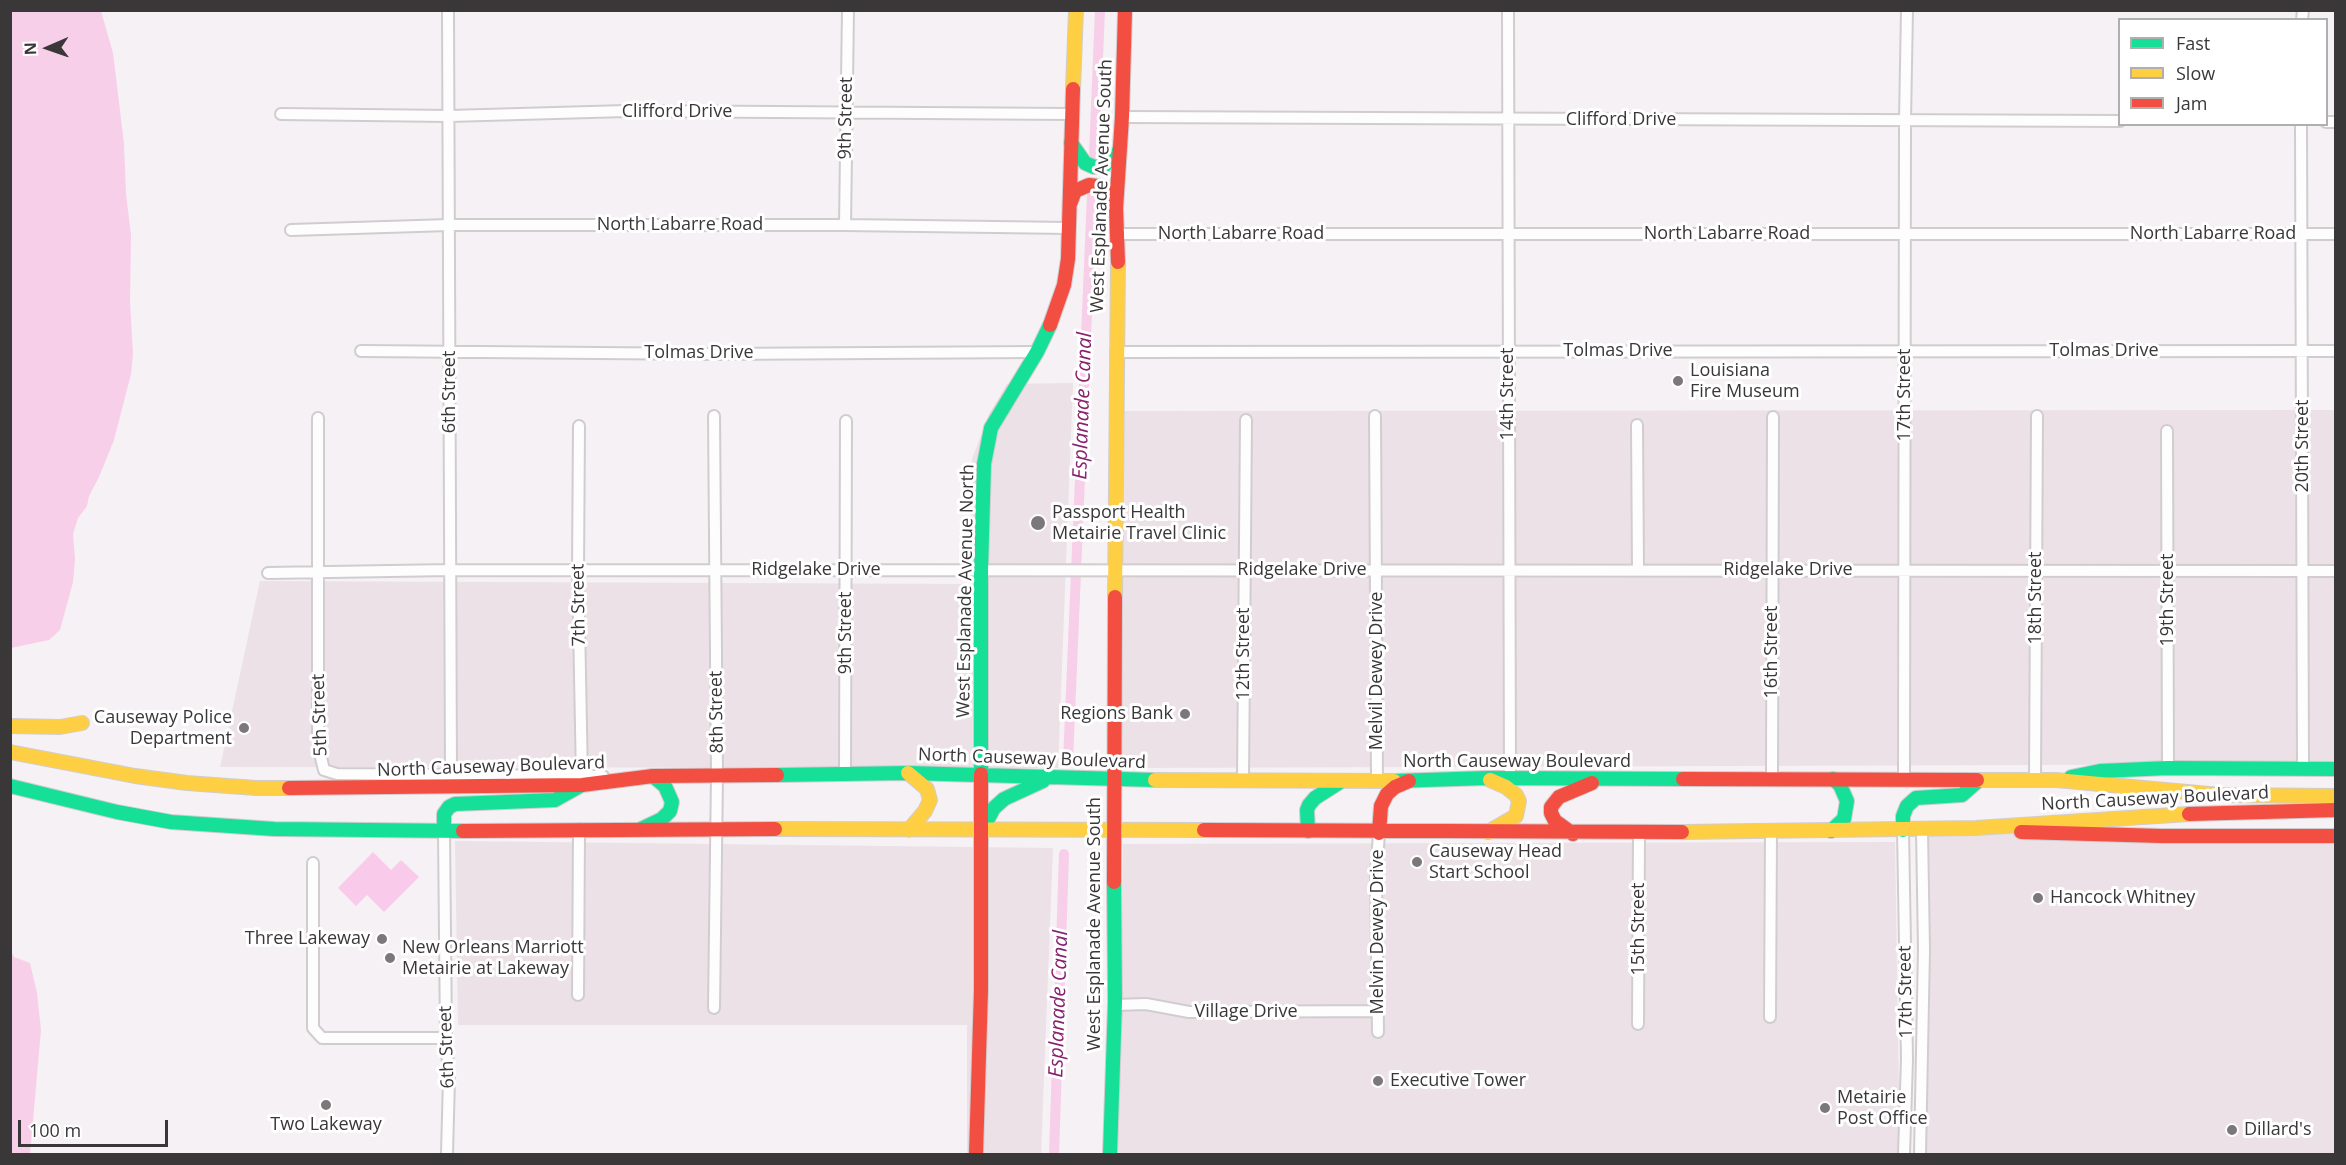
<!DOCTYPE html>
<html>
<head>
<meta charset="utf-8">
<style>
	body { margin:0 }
	#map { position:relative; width:2346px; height:1165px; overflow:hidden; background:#f6f1f4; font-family:"Open Sans",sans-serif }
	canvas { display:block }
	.frame { position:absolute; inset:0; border:12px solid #3a3739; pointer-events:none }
	.legend { position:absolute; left:2118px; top:18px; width:210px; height:108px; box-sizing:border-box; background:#fff; border:2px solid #b0afb0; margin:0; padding:8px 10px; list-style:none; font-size:18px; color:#3a3739 }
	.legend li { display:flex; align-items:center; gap:12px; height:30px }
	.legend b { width:30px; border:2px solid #b0afb0 }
	.north { position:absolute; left:18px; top:18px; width:60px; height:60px; -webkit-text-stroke:4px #fff; paint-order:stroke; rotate:268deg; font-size:16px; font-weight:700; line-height:24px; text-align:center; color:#3a3739 }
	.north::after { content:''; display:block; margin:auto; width:21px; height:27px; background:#3a3739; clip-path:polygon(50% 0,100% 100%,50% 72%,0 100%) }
	.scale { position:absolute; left:18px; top:1120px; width:150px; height:27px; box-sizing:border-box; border:3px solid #3a3739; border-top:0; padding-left:8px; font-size:18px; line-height:21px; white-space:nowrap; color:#3a3739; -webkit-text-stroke:4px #fff; paint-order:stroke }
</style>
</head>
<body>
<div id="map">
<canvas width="2346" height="1165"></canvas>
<div class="frame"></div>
<ul class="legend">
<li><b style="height:8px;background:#16e098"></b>Fast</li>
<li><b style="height:8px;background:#ffcf43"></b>Slow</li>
<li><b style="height:8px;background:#f24e42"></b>Jam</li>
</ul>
<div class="north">N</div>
<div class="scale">100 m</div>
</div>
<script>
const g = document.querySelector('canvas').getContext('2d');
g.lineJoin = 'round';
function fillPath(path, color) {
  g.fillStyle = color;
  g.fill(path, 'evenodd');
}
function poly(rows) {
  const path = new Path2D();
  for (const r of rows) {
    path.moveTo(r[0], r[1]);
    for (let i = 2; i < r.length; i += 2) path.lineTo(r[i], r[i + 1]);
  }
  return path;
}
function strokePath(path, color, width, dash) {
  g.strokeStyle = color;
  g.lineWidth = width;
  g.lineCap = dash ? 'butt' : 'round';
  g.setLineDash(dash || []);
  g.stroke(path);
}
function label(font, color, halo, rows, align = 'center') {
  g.font = font + ' "Open Sans",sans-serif';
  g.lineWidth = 6;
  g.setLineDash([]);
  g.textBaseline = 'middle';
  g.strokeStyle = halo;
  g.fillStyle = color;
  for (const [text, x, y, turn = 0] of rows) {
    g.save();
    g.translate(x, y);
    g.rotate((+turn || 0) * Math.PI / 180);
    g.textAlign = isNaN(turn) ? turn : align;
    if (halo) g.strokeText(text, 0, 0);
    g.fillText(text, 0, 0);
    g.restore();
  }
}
const built = poly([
	[1073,383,1058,768,220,767,260,581,969,584,972,459,989,414,1007,384],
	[2335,410,2335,764,1119,768,1120,411],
	[1922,830,2335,840,2335,1154,1917,1154],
	[455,841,1053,848,1041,1154,967,1154,967,1025,458,1025],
	[1895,842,1900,1154,1116,1154,1123,844]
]);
const green = poly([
	[373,852,391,870,401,860,419,877,384,912,367,895,356,906,338,888]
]);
const water = poly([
	[11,10,101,11,113,53,124,144,126,194,131,235,130,301,133,354,131,374,114,440,99,477,89,496,87,506,78,518,73,534,75,559,73,582,60,630,49,640,11,648],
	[11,952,14,957,30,963,37,993,41,1030,30,1154,11,1154]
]);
const canal = poly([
	[1094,154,1100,10],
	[1068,761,1092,195],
	[1054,1154,1064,854]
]);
const street = poly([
	[448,10,451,773],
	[1508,10,1510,778],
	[2302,20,2303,10],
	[281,114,449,116,626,111,1072,114],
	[1122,117,2120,121],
	[2326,122,2336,122],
	[2301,124,2303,768],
	[845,225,848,10],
	[291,230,449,225,845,225,1069,228],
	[1118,234,2336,234],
	[361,351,716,354,1037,352],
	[1116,352,2336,351],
	[1375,416,1377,782],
	[318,418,318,745,324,770,337,774,603,776],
	[1637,425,1638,570],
	[579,426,578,570,582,779],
	[2167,431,2168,768],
	[268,573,451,570,2336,571],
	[845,773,846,421],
	[1772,779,1773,417],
	[1904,779,1905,120,1907,10],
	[1243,780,1246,420],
	[2035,780,2037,416],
	[1903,830,1907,1059,1904,1154],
	[444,831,446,1038,449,1078,447,1154],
	[313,863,313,1028,322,1038,446,1038],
	[578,995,579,829],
	[1115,1005,1146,1004,1189,1012,1378,1011],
	[714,1008,717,775,714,416],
	[1770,1017,1771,832],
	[1638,1024,1639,833],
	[1378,1032,1376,876,1379,833],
	[1920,1154,1924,950,1922,830]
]);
const fast = poly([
	[1071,143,1085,163,1094,167,1104,166,1118,152],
	[981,774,981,570,984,464,991,428,1037,352,1050,325],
	[777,775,908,773,1155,780],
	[2071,777,2100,771,2168,768,2336,769],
	[1394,781,1487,778,1683,779],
	[10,786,117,812,171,822,274,829,463,831],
	[641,829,662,819,670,811,672,802,665,786,653,776],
	[982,830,994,808,1004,799,1043,781],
	[1903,830,1903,816,1907,806,1916,798,1962,795,1979,780],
	[444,831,444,814,449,807,455,804,555,800,580,786],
	[1308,831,1307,810,1309,805,1315,798,1340,782],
	[1831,831,1844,819,1847,801,1840,785,1833,779],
	[1110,1154,1115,1002,1114,882]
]);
const slow = poly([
	[1073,89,1076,10],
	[1115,597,1118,262],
	[10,726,60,727,82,723],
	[10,752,135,776,187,783,256,788,289,788],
	[908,773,927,789,930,800,925,811,909,830],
	[1155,780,1394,781],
	[1977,780,2056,780,2220,795,2336,796],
	[775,829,1204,830],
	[1488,832,1516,816,1519,801,1516,795,1506,787,1490,780],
	[1682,832,1976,828,2189,814]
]);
const jam = poly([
	[1070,204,1075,191,1089,185,1105,187,1115,205],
	[1118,262,1116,208,1122,117,1125,10],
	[1050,325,1064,285,1068,259,1073,89],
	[1683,779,1977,780],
	[289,788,582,785,653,776,777,775],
	[2189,814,2336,810],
	[1204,830,1682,832],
	[463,831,775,829],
	[2021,832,2162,836,2336,836],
	[1379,833,1381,806,1387,794,1395,787,1409,781],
	[1573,834,1555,821,1551,813,1551,807,1559,797,1592,783],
	[1114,882,1115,597],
	[976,1154,981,990,981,774]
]);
const markers = [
	[1678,381,6,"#7c787a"],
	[1038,523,8,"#7c787a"],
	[1185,714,6,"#7c787a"],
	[244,728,6,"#7c787a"],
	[1417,862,6,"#7c787a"],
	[2038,898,6,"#7c787a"],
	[382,939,6,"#7c787a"],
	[390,958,6,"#7c787a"],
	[1378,1081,6,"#7c787a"],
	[326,1105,6,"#7c787a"],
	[1825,1108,6,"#7c787a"],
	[2232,1130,6,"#7c787a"]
];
const streetNames = [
	["Clifford Drive",677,112],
	["9th Street",846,118,-89],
	["Clifford Drive",1621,120],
	["West Esplanade Avenue South",1102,186,-88],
	["North Labarre Road",680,225],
	["North Labarre Road",1241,234],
	["North Labarre Road",1727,234],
	["North Labarre Road",2213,234],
	["Tolmas Drive",1618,351],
	["Tolmas Drive",2104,351],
	["Tolmas Drive",699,353],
	["6th Street",450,392,-90],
	["14th Street",1508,394,-90],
	["17th Street",1905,395,-90],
	["20th Street",2303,446,-90],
	["Ridgelake Drive",816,570],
	["Ridgelake Drive",1302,570],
	["Ridgelake Drive",1788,570],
	["West Esplanade Avenue North",966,591,-89],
	["18th Street",2036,598,-90],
	["19th Street",2168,600,-90],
	["7th Street",579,605,-91],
	["9th Street",846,633,-90],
	["16th Street",1772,652,-90],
	["12th Street",1244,654,-90],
	["Melvil Dewey Drive",1377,671,-90],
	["8th Street",717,712,-91],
	["5th Street",320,715,-92],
	["North Causeway Boulevard",1032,759,2],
	["North Causeway Boulevard",1517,762],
	["North Causeway Boulevard",491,767,-2],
	["North Causeway Boulevard",2155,799,-3],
	["West Esplanade Avenue South",1095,924,-90],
	["15th Street",1639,929,-90],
	["Melvin Dewey Drive",1378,932,-90],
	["17th Street",1906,992,-91],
	["Village Drive",1246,1012],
	["6th Street",447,1047,-92]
];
const poiNames = [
	["Louisiana",1690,371],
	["Fire Museum",1690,392],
	["Passport Health",1052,513],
	["Metairie Travel Clinic",1052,534],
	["Regions Bank",1173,714,"right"],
	["Causeway Police",232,718,"right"],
	["Department",232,739,"right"],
	["Causeway Head",1429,852],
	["Start School",1429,873],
	["Hancock Whitney",2050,898],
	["Three Lakeway",370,939,"right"],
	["New Orleans Marriott",402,948],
	["Metairie at Lakeway",402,969],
	["Executive Tower",1390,1081],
	["Metairie",1837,1098],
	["Post Office",1837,1119],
	["Two Lakeway",326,1125,"center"],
	["Dillard's",2244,1130]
];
const waterNames = [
	["Esplanade Canal",1083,406,-88],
	["Esplanade Canal",1059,1004,-88]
];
fillPath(built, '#ebe1e7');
fillPath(green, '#facaea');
fillPath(water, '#f7cfe8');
strokePath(canal, '#f7cfe8', 10);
strokePath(street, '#d1cdcf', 14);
strokePath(fast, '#d1cdcf', 16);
strokePath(slow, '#d1cdcf', 16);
strokePath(jam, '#d1cdcf', 16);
strokePath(street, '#fefdfd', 10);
strokePath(fast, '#16e098', 14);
strokePath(slow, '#ffcf43', 14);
strokePath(jam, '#f24e42', 14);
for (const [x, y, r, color] of markers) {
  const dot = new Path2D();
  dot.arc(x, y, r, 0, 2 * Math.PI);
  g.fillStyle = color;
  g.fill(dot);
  strokePath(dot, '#fff', 2);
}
label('18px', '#3a3739', '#fff', streetNames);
label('18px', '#3a3739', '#fff', poiNames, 'left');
label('italic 20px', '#88226e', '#fff', waterNames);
</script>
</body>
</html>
